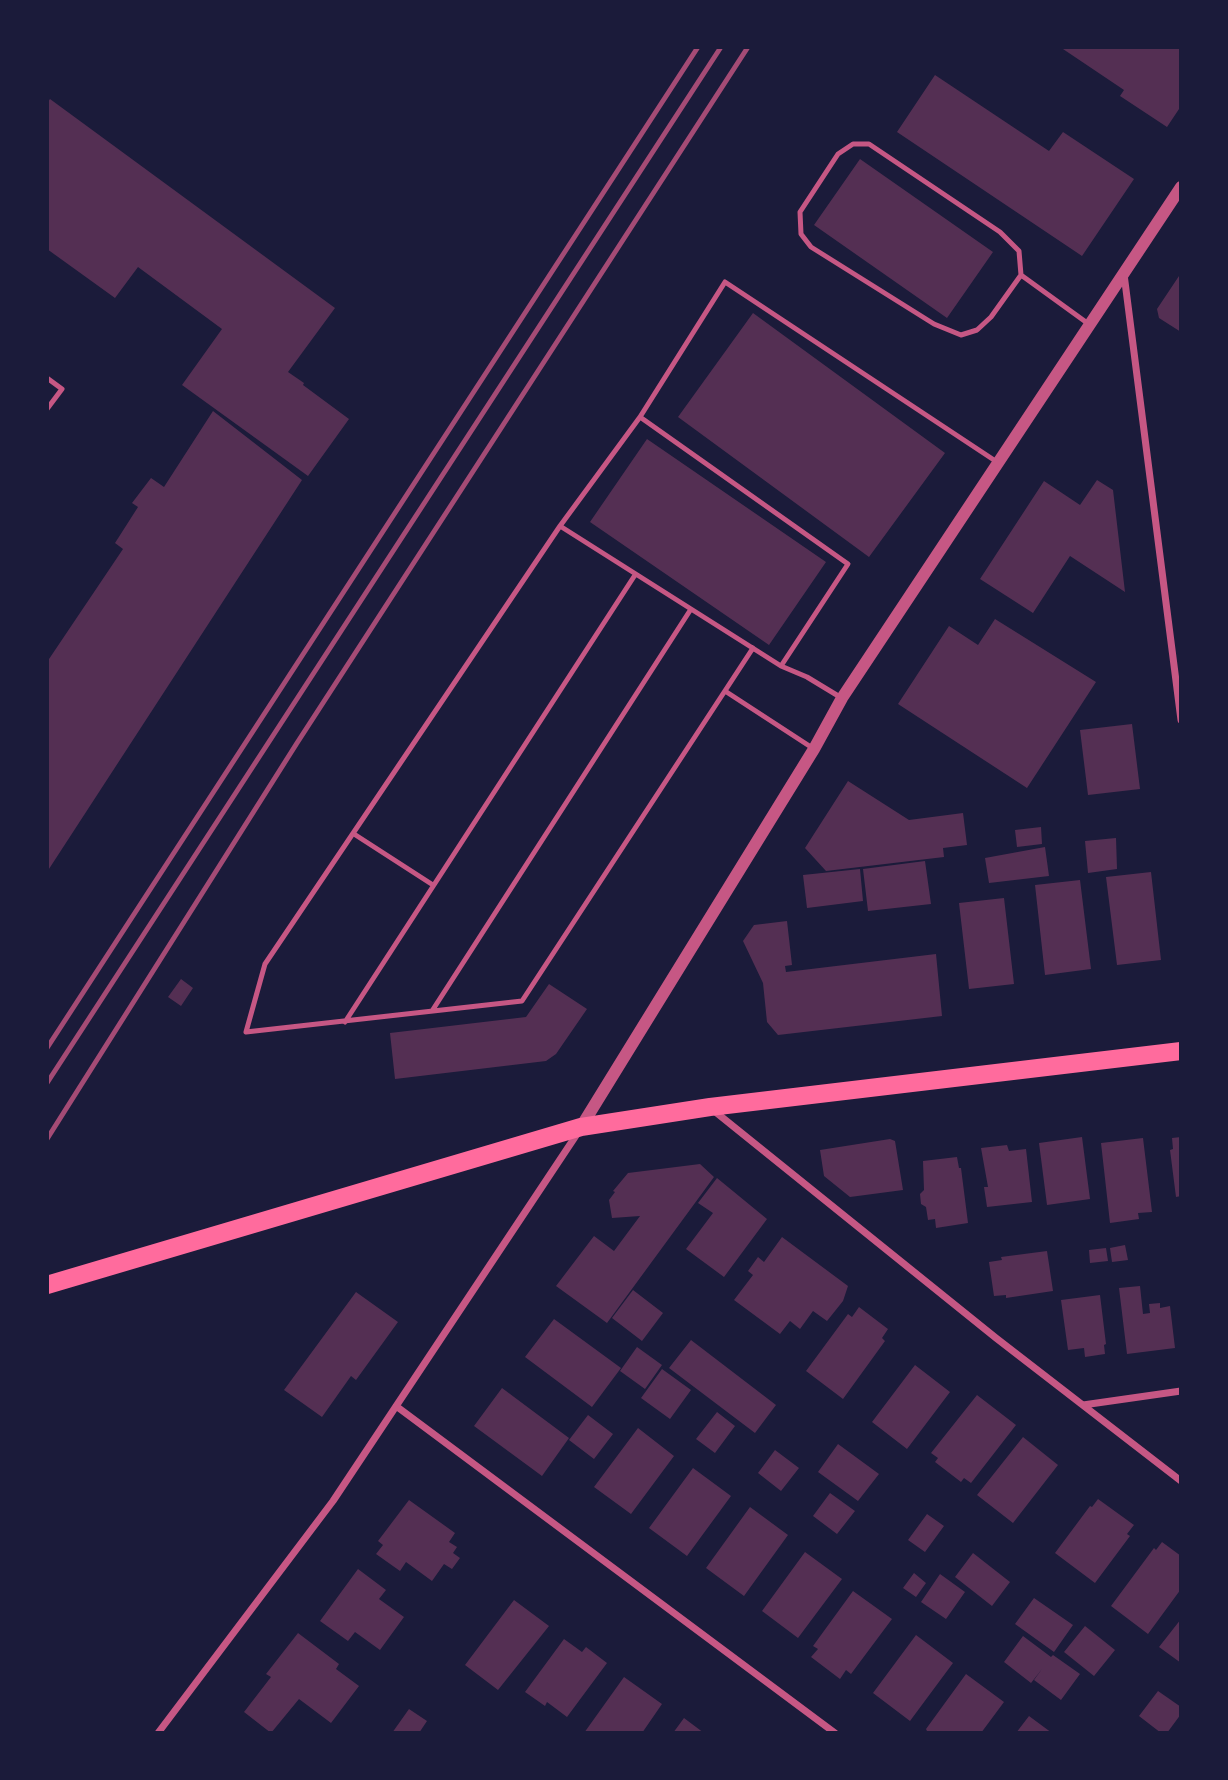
<!DOCTYPE html>
<html>
<head>
<meta charset="utf-8">
<style>
	body { margin:0 }
	#map { position:relative; width:1228px; height:1780px; overflow:hidden; background:#1b1b3a; font-family:Arial,sans-serif }
	canvas { display:block }
	.frame { position:absolute; inset:0; border:49px solid #1b1b3a; pointer-events:none }
</style>
</head>
<body>
<div id="map">
<canvas width="1228" height="1780"></canvas>
<div class="frame"></div>
</div>
<script>
const g = document.querySelector('canvas').getContext('2d');
g.lineJoin = 'round';
function fillPath(path, color) {
  g.fillStyle = color;
  g.fill(path, 'evenodd');
}
function poly(rows) {
  const path = new Path2D();
  for (const r of rows) {
    path.moveTo(r[0], r[1]);
    for (let i = 2; i < r.length; i += 2) path.lineTo(r[i], r[i + 1]);
  }
  return path;
}
function strokePath(path, color, width, dash) {
  g.strokeStyle = color;
  g.lineWidth = width;
  g.lineCap = dash ? 'butt' : 'round';
  g.setLineDash(dash || []);
  g.stroke(path);
}
const building = poly([
	[1060,47,1181,47,1181,106,1167,127,1120,96,1124,90],
	[935,75,1049,151,1063,132,1134,179,1082,256,897,132],
	[50,99,335,308,288,372,304,383,303,385,349,419,308,476,182,385,222,329,138,267,115,298,47,249,47,103],
	[860,159,993,252,947,318,814,225],
	[1181,273,1181,332,1159,318,1157,309],
	[753,313,945,453,869,557,678,417],
	[213,411,302,480,47,872,47,662,123,549,115,543,138,507,132,503,151,478,164,487],
	[647,439,826,562,769,645,590,522],
	[1097,480,1113,490,1125,592,1070,556,1033,613,980,579,1044,481,1080,505],
	[995,619,1096,682,1027,788,898,704,949,626,978,645],
	[1132,724,1140,789,1088,795,1080,730],
	[848,781,909,820,963,813,967,845,943,848,944,857,826,871,805,848],
	[1041,827,1042,844,1017,847,1015,830],
	[1116,838,1117,869,1088,873,1085,841],
	[1045,847,1049,876,989,883,985,858],
	[925,861,931,904,868,911,863,869],
	[860,869,863,901,807,908,803,875],
	[1151,872,1161,960,1117,965,1106,877],
	[1080,880,1091,969,1045,975,1035,885],
	[1004,898,1014,984,969,989,959,903],
	[787,921,792,965,785,966,786,972,936,954,942,1016,778,1035,767,1022,763,983,743,941,754,925],
	[181,979,193,988,181,1006,168,997],
	[549,984,587,1009,556,1054,546,1061,395,1079,390,1033,526,1017],
	[1082,1137,1090,1199,1047,1205,1039,1143],
	[1181,1137,1181,1196,1176,1197,1170,1150,1173,1149,1172,1138],
	[1143,1138,1152,1212,1138,1213,1139,1219,1110,1223,1101,1143],
	[890,1139,895,1141,903,1190,850,1197,824,1176,820,1150],
	[1007,1145,1009,1151,1026,1149,1032,1202,987,1207,984,1187,988,1187,981,1148],
	[957,1157,959,1168,961,1168,968,1223,936,1228,935,1219,928,1220,926,1207,921,1204,920,1194,924,1190,923,1161],
	[700,1164,714,1177,607,1323,556,1286,594,1236,614,1251,640,1216,612,1218,609,1200,615,1192,613,1191,628,1173],
	[717,1178,767,1219,724,1277,686,1249,713,1213,698,1203],
	[782,1237,848,1286,843,1301,827,1321,813,1311,800,1329,790,1321,780,1334,734,1300,753,1275,748,1271,758,1257,764,1262],
	[1125,1245,1128,1260,1112,1262,1110,1248],
	[1106,1248,1108,1261,1090,1263,1089,1250],
	[1047,1251,1053,1291,1006,1298,1006,1295,994,1296,989,1262,1002,1260,1001,1257],
	[1140,1286,1143,1314,1150,1313,1149,1304,1160,1303,1160,1308,1170,1306,1175,1348,1127,1354,1119,1288],
	[633,1290,663,1313,642,1341,612,1318],
	[356,1292,398,1322,356,1380,351,1376,322,1417,284,1390],
	[1100,1295,1106,1344,1104,1345,1105,1354,1085,1357,1084,1348,1068,1350,1061,1300],
	[859,1307,888,1329,882,1338,885,1341,843,1399,806,1371,848,1314,852,1317],
	[554,1319,621,1368,592,1407,525,1357],
	[691,1340,776,1405,755,1433,669,1368],
	[637,1347,662,1365,645,1389,620,1371],
	[915,1365,950,1392,907,1449,872,1422],
	[662,1369,691,1390,670,1419,641,1398],
	[502,1388,569,1438,542,1476,474,1426],
	[977,1395,1016,1425,971,1483,964,1478,961,1482,935,1462,938,1458,931,1453],
	[717,1412,735,1426,715,1453,696,1439],
	[588,1415,613,1434,594,1459,569,1440],
	[638,1428,674,1456,631,1514,594,1487],
	[1023,1437,1058,1465,1013,1523,977,1495],
	[838,1444,879,1474,858,1501,818,1472],
	[775,1450,799,1468,781,1491,758,1473],
	[693,1468,731,1496,687,1556,649,1528],
	[830,1493,855,1511,837,1534,813,1516],
	[1098,1499,1134,1525,1127,1534,1130,1536,1095,1583,1055,1553,1090,1506,1092,1507],
	[409,1500,455,1533,449,1542,457,1547,453,1553,460,1558,452,1569,444,1564,432,1581,406,1562,400,1571,376,1554,383,1545,378,1541],
	[750,1507,788,1535,744,1596,706,1568],
	[927,1514,944,1526,925,1552,908,1540],
	[1162,1542,1181,1556,1181,1589,1148,1634,1111,1606,1154,1548,1156,1550],
	[805,1552,842,1579,798,1638,762,1611],
	[973,1553,1010,1582,992,1606,955,1577],
	[358,1569,386,1590,379,1599,404,1617,380,1650,355,1632,348,1641,320,1621],
	[914,1573,926,1583,916,1597,903,1588],
	[940,1574,965,1592,946,1619,921,1602],
	[853,1591,892,1619,851,1674,846,1670,840,1679,811,1657,818,1649,813,1646],
	[1034,1598,1073,1625,1054,1652,1015,1624],
	[514,1600,549,1626,498,1690,465,1665],
	[1181,1619,1181,1663,1159,1647],
	[1085,1626,1115,1650,1094,1676,1064,1652],
	[298,1633,339,1664,336,1669,359,1686,331,1723,299,1699,271,1733,244,1712,271,1677,266,1674],
	[916,1635,953,1663,910,1721,873,1693],
	[1023,1636,1051,1657,1053,1655,1080,1674,1061,1700,1034,1680,1042,1669,1031,1683,1004,1662],
	[564,1639,582,1652,586,1647,607,1663,567,1717,547,1702,545,1706,525,1692],
	[966,1674,1004,1702,981,1733,928,1733,926,1729],
	[624,1677,662,1704,642,1733,584,1733],
	[1158,1691,1181,1707,1181,1714,1167,1733,1161,1733,1139,1716],
	[409,1709,427,1721,419,1733,392,1733],
	[1029,1716,1052,1733,1016,1733],
	[684,1718,704,1733,673,1733]
]);
const service = poly([
	[1021,275,991,317,977,330,961,335,934,324,811,247,801,234,800,212,838,154,853,144,869,144,1000,232,1019,251,1021,275,1090,325],
	[47,378,62,389,47,409],
	[640,417,848,564,781,666,560,526,640,417,725,282,997,462],
	[560,526,265,964,246,1032,522,1001,753,648],
	[781,666,807,677,840,697],
	[725,691,814,749],
	[354,834,433,885],
	[432,1011,691,609],
	[345,1022,635,575]
]);
const minor = poly([
	[1124,274,1181,720],
	[713,1110,996,1338,1181,1481],
	[1083,1405,1181,1391],
	[396,1406,835,1733],
	[158,1733,333,1501,579,1131]
]);
const tertiary = poly([
	[581,1127,814,749,842,698,1181,187]
]);
const primary = poly([
	[47,1285,581,1127,710,1107,1181,1051]
]);
const rail = poly([
	[47,1048,698,47],
	[47,1083,721,47],
	[47,1139,297,743,748,47]
]);
fillPath(building, '#542f53');
strokePath(service, '#c65784', 5);
strokePath(minor, '#c65784', 7);
strokePath(tertiary, '#c65784', 12);
strokePath(primary, '#ff6b9d', 18);
strokePath(rail, '#a44b75', 5);
</script>
</body>
</html>
